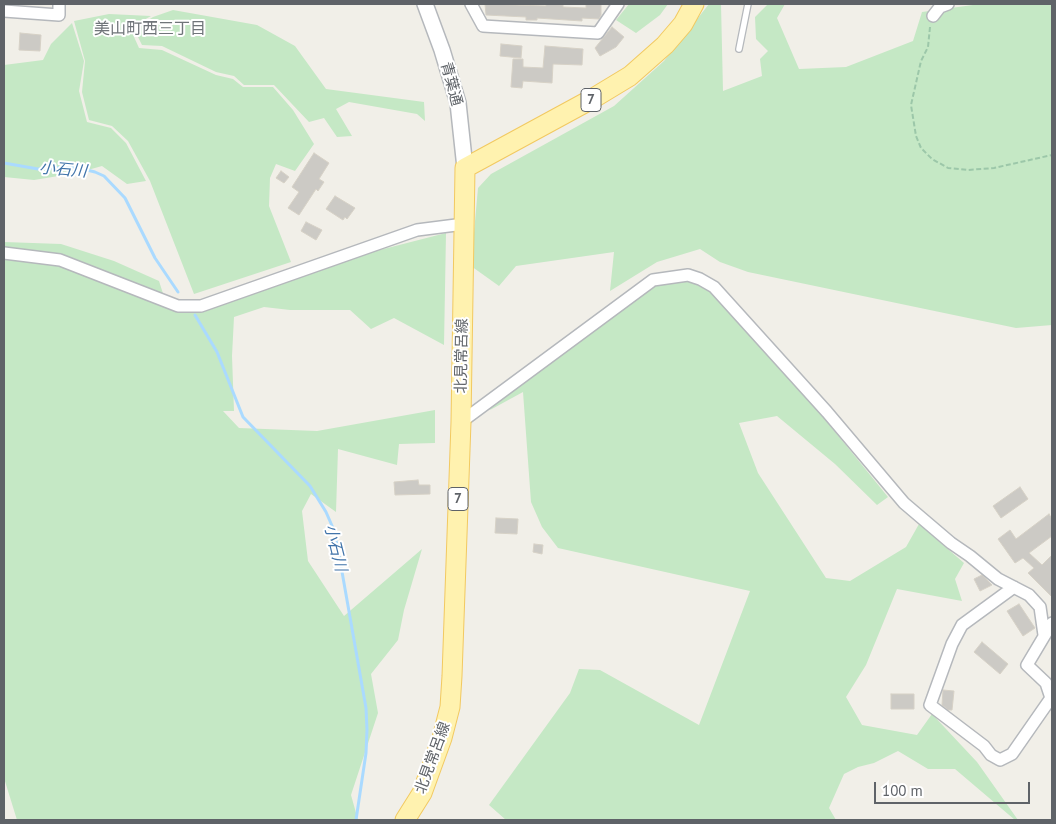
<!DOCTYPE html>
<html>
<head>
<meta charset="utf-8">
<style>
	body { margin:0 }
	#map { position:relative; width:1056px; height:824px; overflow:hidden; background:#f1efe8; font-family:"PT Sans",sans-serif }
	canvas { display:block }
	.frame { position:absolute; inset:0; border:5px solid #5f6368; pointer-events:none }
	.scale { position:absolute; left:874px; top:782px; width:156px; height:22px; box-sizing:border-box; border:2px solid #5f6368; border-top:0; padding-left:6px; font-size:15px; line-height:18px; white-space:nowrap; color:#5f6368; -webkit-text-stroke:4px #fff; paint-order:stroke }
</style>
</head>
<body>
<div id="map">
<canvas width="1056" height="824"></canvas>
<div class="frame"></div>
<div class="scale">100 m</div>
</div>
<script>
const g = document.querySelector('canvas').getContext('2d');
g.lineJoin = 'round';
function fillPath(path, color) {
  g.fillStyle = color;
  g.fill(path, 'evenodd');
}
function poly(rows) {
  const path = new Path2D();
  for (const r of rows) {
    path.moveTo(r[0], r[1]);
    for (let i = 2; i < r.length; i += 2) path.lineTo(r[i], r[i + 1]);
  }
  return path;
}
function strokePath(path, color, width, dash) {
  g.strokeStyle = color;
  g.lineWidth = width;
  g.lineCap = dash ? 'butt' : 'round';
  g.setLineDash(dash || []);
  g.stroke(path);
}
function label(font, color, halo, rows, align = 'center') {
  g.font = font + ' "PT Sans","Noto Sans JP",sans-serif';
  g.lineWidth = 4;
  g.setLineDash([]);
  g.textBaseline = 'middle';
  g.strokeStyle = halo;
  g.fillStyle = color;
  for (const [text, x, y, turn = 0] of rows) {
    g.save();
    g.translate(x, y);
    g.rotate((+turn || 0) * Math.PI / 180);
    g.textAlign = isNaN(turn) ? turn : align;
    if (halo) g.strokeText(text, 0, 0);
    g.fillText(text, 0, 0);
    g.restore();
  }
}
const green = poly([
	[629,4,668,4,660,15,636,33,616,20],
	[709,4,721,4,723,91,762,76,760,59,768,51,756,39,755,17,768,4,785,4,777,18,799,69,846,67,913,41,922,12,980,4,1052,4,1052,325,1016,328,748,272,720,262,700,249,657,262,610,291,614,252,516,266,499,286,471,266,478,188,491,174,614,106,664,61],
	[173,10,257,25,295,46,326,89,424,102,425,121,417,114,349,102,336,109,352,136,337,137,324,118,309,122,274,85,244,85,234,76,216,72,162,46,142,45,134,29,153,17],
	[109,14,151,16,130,28,139,48,162,50,216,75,233,79,243,87,273,87,293,110,314,144,295,171,276,164,270,178,269,206,291,262,194,294,150,181,128,141,112,126,89,120,82,92,85,61,74,21],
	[72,23,84,61,79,91,87,122,111,128,126,143,146,181,127,184,102,166,77,173,34,180,4,177,4,65,43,60,51,44],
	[446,233,444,345,394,318,371,329,350,310,290,310,264,307,234,317,232,356,234,411,223,411,239,428,317,431,435,410,435,443,399,444,397,465,338,449,336,512,311,494,302,511,308,561,344,616,422,549,404,610,398,640,371,674,378,713,351,795,358,820,17,820,4,778,4,242,61,244,114,261,159,281,167,306,198,312,329,263],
	[685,277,708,289,793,380,888,497,877,505,835,464,777,416,739,423,758,473,826,578,850,581,906,547,919,524,964,563,955,579,962,601,897,589,866,665,846,697,862,725,917,735,932,714,977,762,1018,820,1015,820,955,769,928,769,898,751,874,763,858,767,844,774,829,808,836,820,506,820,489,805,570,693,579,669,600,670,699,725,750,591,558,548,542,527,531,502,523,392,490,410,494,400,658,280]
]);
const stream = poly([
	[4,163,38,169,71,167,83,169,95,172,104,176,125,198,155,258,178,292],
	[195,315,217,352,243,417,310,486,326,512,333,528,338,549,366,708,367,730,366,753,356,820]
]);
const building = poly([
	[485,4,546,6,546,4,563,5,563,7,586,8,586,4,601,4,601,15,599,19,582,18,582,21,537,18,537,20,526,20,526,17,486,15,485,4],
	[612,27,624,37,616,47,600,56,595,48,612,27],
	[20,33,41,35,40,51,19,50,20,33],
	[501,44,522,46,521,58,500,56,501,44],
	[545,46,583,49,582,65,553,64,552,83,523,81,522,88,511,87,513,59,523,59,523,67,543,68,545,46],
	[314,153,329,163,319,179,324,182,318,191,316,189,299,215,288,208,299,192,292,187,314,153],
	[281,171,289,177,284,183,276,178,281,171],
	[335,196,355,208,347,219,345,217,343,220,326,209,335,196],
	[306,222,322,230,316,240,301,231,306,222],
	[418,480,419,485,430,485,430,494,395,495,394,482,418,480],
	[1020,487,1028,499,1001,518,993,506,1020,487],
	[1049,514,1052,519,1052,536,1029,553,1042,565,1052,555,1052,597,1028,573,1034,568,1023,558,1015,563,998,539,1010,530,1016,539,1049,514],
	[496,518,518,519,517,534,495,533,496,518],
	[534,544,543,545,542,554,533,552,534,544],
	[982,575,992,585,980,591,974,579,982,575],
	[1019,604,1035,628,1023,636,1007,611,1019,604],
	[982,642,1008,664,1000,674,974,652,982,642],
	[943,690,954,691,952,710,948,710,942,705,943,690],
	[891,694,914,694,914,709,891,709,891,694]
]);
const path = poly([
	[930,27,928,47,921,61,911,105,916,136,921,148,932,159,948,168,968,170,994,168,1052,155]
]);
const service = poly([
	[739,49,748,4]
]);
const minor = poly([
	[471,4,483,26,598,33,618,4],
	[4,11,59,15,59,4],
	[933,16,940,7,948,4],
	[4,253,60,260,178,306,201,306,417,230,464,224],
	[461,422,653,280,688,275,700,279,714,287,827,412,904,503,951,543,970,556,998,579,1029,595,1040,607,1044,635],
	[1014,587,962,625,952,644,930,705,984,746,991,755,1000,760,1012,754,1051,698,1046,683,1027,665,1052,623]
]);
const tertiary = poly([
	[425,4,442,50,458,103,465,168]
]);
const primary = poly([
	[405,820,422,793,442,738,450,707,452,676,461,422,465,168,592,99,630,76,665,45,683,24,694,4]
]);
const shields = [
	[591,100,20],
	[458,499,20]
];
const shieldNames = [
	["7",591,100],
	["7",458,499]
];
const streetNames = [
	["青葉通",451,84,75],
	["北見常呂線",462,356,-89],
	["北見常呂線",433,758,-70]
];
const neighbourhoodNames = [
	["美山町西三丁目",150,29]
];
const waterNames = [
	["小石川",63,170,5],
	["小石川",335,548,76]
];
fillPath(green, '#c5e8c5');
strokePath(stream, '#aadaff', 3);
fillPath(building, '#cccac5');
strokePath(building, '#d6d1c6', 1);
strokePath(service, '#b5b8bc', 8);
strokePath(minor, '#b5b8bc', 14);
strokePath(tertiary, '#b5b8bc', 18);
strokePath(primary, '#f2c960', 21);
strokePath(path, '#9cc7a9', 2, [5, 2.5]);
strokePath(service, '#fff', 5.5);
strokePath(minor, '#fff', 11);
strokePath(tertiary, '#fff', 15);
strokePath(primary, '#fff2af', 19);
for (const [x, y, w] of shields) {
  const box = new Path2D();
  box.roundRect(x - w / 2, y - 11.5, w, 23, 4);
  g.fillStyle = '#fff';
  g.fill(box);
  strokePath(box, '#5f6368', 1);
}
label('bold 14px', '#5f6368', null, shieldNames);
label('15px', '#5f6368', '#fff', streetNames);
label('16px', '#70757a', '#fff', neighbourhoodNames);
label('italic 16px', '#4174aa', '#fff', waterNames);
</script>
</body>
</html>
